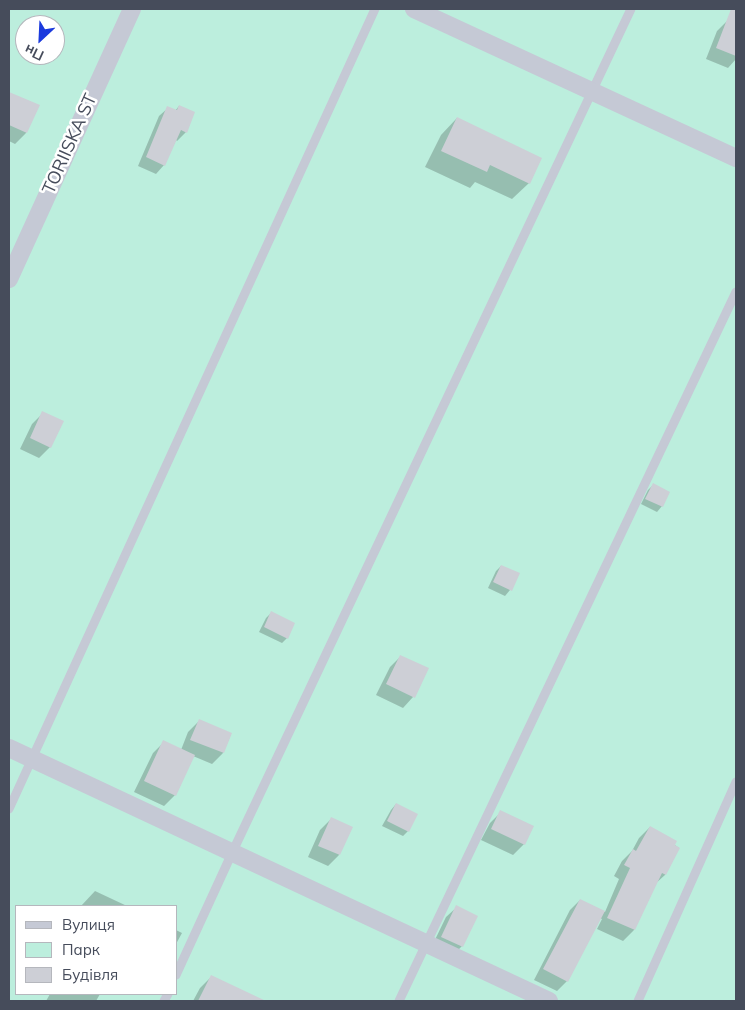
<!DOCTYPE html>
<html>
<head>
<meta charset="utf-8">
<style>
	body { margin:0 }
	#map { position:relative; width:745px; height:1010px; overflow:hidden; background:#f1efee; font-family:Mulish,sans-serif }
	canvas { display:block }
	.frame { position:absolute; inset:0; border:10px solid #464c5b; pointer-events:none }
	.legend { position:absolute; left:15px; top:905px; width:162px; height:90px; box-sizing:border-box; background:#fff; border:1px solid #b5b7bd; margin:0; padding:6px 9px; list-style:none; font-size:15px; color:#464c5b }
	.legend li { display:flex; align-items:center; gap:10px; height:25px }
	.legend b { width:25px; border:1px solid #b5b7bd }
	.north { position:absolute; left:15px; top:15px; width:50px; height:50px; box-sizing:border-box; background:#fff; border:1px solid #b5b7bd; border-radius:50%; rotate:205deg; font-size:14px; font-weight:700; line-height:20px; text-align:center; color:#464c5b }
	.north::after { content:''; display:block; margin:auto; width:18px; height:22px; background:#1b3add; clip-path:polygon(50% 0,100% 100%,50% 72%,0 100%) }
</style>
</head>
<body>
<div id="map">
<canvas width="745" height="1010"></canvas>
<div class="frame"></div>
<ul class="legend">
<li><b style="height:6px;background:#c5c9d5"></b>Вулиця</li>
<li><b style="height:14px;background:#bceedd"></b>Парк</li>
<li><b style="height:14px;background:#cdcfd6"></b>Будівля</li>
</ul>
<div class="north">Пн</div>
</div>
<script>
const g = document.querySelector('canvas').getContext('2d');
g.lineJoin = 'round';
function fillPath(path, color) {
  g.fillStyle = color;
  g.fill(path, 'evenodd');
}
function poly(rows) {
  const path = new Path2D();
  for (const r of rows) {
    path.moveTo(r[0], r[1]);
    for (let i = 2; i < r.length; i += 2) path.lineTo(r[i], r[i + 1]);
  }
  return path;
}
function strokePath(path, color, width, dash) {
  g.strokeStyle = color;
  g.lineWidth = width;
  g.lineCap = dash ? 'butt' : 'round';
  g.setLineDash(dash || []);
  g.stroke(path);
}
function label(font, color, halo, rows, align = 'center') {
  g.font = font + ' Mulish,sans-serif';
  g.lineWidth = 5;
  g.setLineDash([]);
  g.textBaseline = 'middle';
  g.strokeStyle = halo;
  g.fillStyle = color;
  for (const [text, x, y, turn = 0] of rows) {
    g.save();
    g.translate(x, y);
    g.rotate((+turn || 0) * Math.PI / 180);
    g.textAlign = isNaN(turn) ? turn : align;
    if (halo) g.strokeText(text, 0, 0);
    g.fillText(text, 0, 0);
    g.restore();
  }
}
const green = poly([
	[9,9,736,9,736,1001,9,1001],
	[25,25,55,25,55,55,25,55],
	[16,906,176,906,176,994,16,994]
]);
const shadow = poly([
	[728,20,736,23,736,59,728,68,706,59,717,31],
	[9,93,38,105,26,133,15,144,9,141],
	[179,106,186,132,177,141,176,140,164,165,156,174,138,166,159,116,168,108,175,111],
	[457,118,529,183,512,199,475,182,470,188,425,167,441,135],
	[43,413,50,447,39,458,20,449,32,424],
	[653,485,662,506,657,512,641,504,648,490],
	[501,566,510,590,505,596,488,588,496,571],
	[271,613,287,638,282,643,259,632,266,618],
	[401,656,413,697,403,708,376,695,390,667],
	[199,721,231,734,223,753,212,764,193,756,175,795,164,806,134,792,153,753,164,742,181,750,188,732],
	[396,804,408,831,403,836,382,826,391,810],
	[501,812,524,844,513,855,481,840,490,823],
	[331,819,339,855,328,866,308,857,320,830],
	[650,827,679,848,665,875,655,884,634,930,623,941,597,929,602,919,600,918,567,981,557,991,534,980,570,910,580,900,605,912,619,879,614,876,622,861,632,851,639,838],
	[95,891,127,906,81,906],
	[457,907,462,946,451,957,431,948,446,917],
	[176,930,182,933,176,944],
	[211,977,244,992,240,1001,193,1001,200,988],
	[50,994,100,994,96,1001,46,1001]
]);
const building = poly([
	[731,9,736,9,736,56,716,48],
	[9,92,40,105,27,133,9,125],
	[179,105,195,112,187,133,181,130,165,166,146,157,167,106,177,110],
	[457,117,542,158,530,184,490,165,487,172,441,151],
	[42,411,64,421,51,448,30,438],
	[653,483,670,492,663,507,645,499],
	[501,565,520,573,512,591,493,582],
	[271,611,295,623,288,639,264,627],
	[400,655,429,668,415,698,386,684],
	[199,719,232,733,224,753,190,740],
	[163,740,195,755,176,796,144,781],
	[396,803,418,814,409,832,387,821],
	[500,810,534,826,525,845,491,829],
	[331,817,353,827,340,855,318,846],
	[650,826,677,841,675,845,680,848,666,875,662,873,635,930,607,918,630,868,624,865,633,849,636,851],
	[580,899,605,911,568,982,543,969],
	[456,905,478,916,463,947,441,937],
	[211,975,266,1001,198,1001]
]);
const service = poly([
	[9,809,375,9],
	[176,975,232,853,631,9],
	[164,1001,168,994],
	[399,1001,736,292],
	[638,1001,736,782]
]);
const minor = poly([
	[414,9,736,158],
	[9,279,132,9],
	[9,748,549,1001]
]);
const streetNames = [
	["TORIISKA ST",70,144,-66]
];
fillPath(green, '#bceedd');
fillPath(shadow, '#0003');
fillPath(building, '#cdcfd6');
strokePath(service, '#c5c9d5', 9);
strokePath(minor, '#c5c9d5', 18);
label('18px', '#464c5b', '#fff', streetNames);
</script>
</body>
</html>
